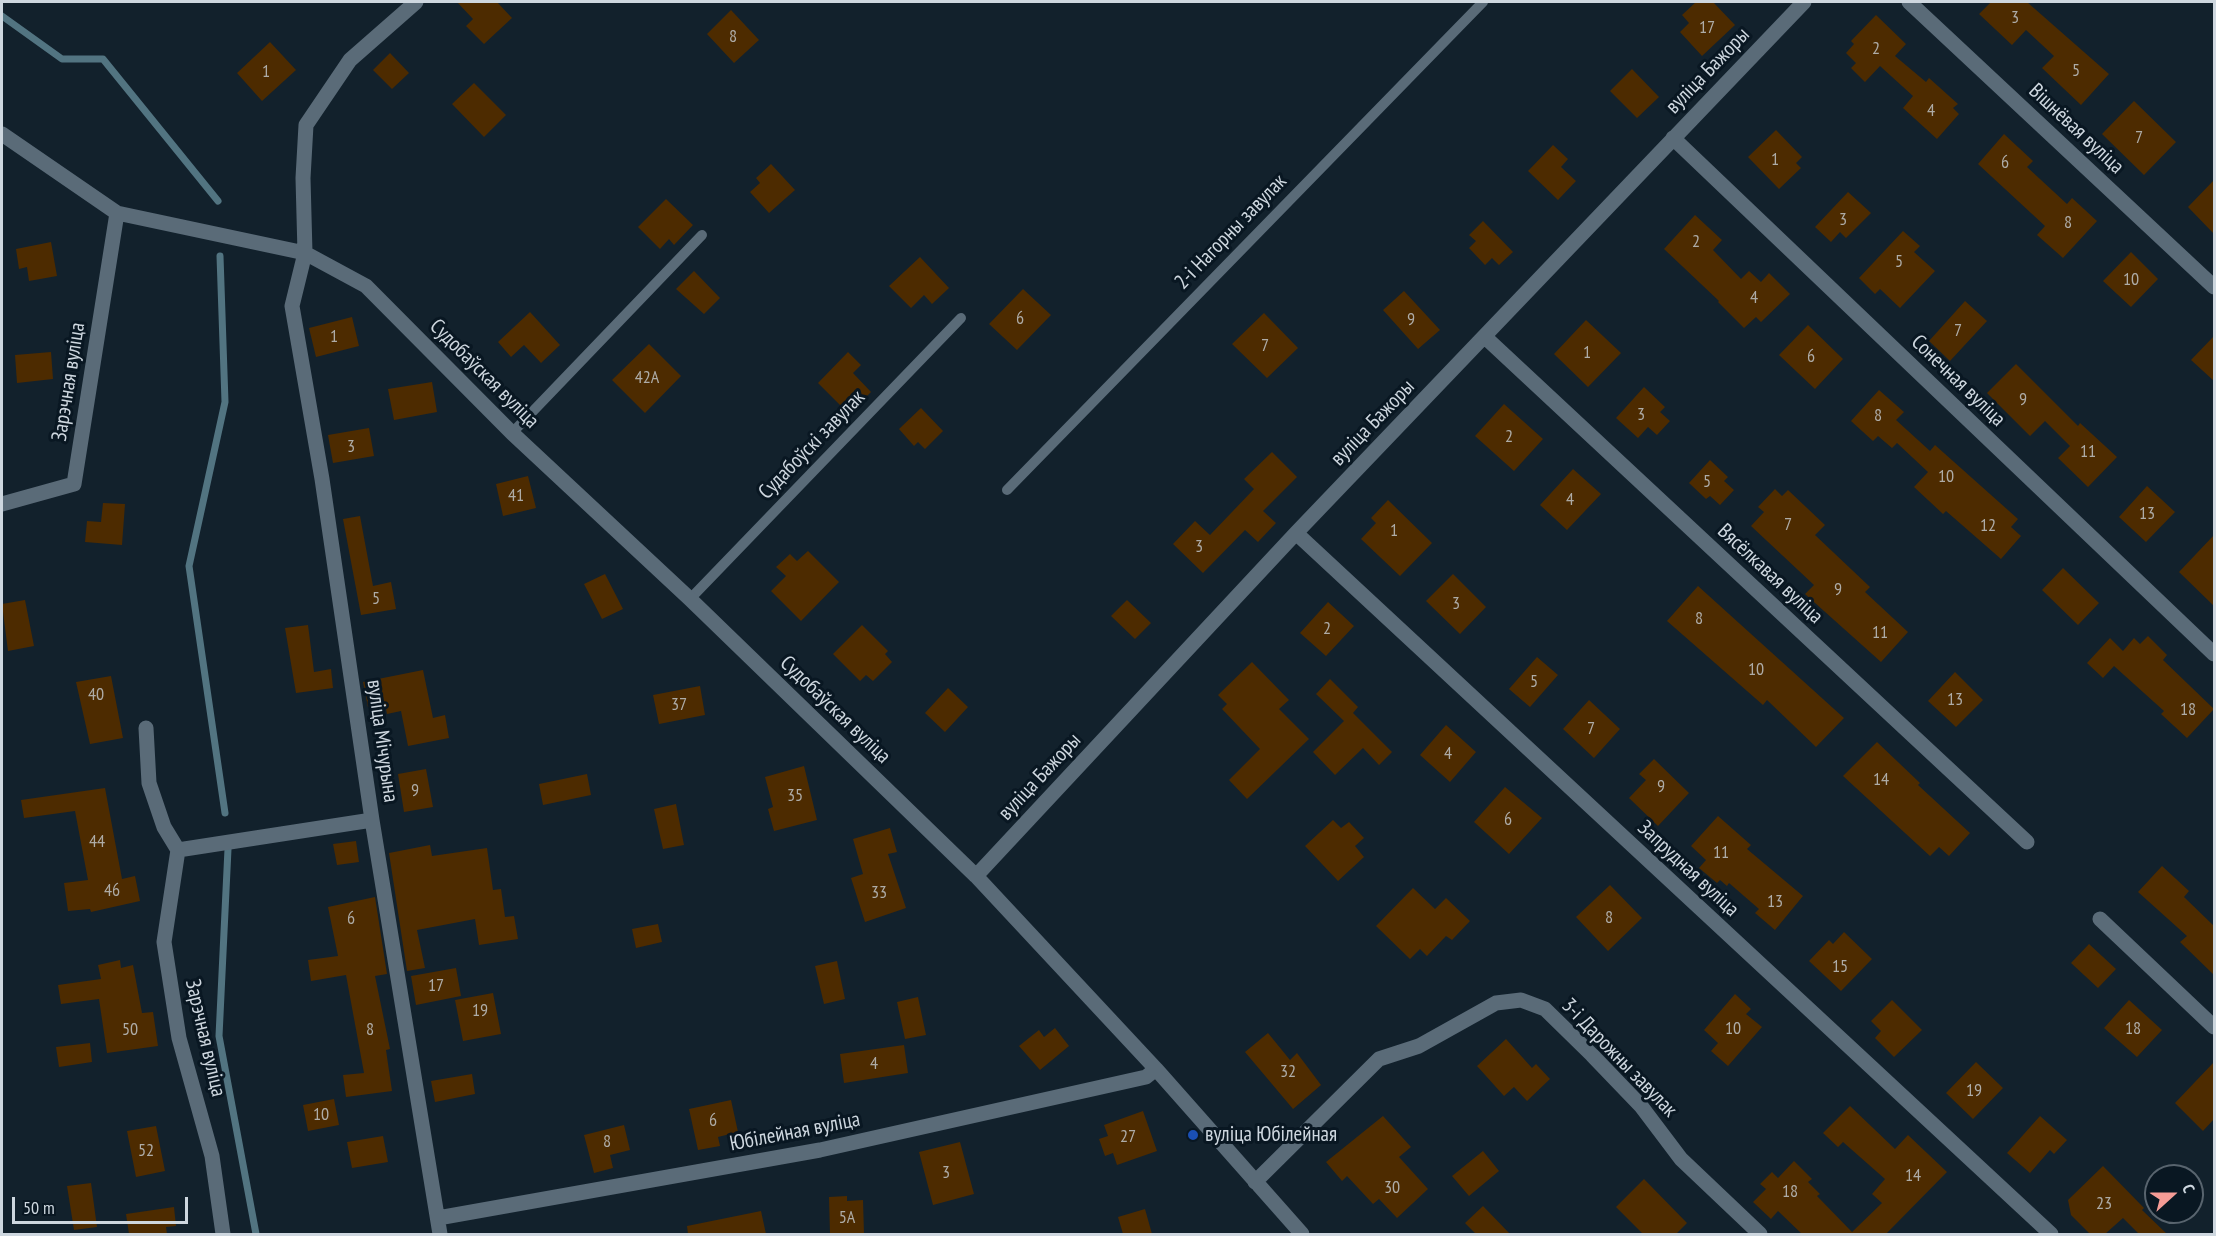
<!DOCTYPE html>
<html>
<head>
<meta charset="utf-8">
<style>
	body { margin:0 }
	#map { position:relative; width:2216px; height:1236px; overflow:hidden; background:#12212c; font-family:"PT Sans Narrow",sans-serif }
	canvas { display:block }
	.frame { position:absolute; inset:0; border:3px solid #ced7df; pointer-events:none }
	.north { position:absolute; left:2144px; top:1164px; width:60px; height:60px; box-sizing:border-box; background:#091722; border:2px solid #58646e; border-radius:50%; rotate:69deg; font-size:16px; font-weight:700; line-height:24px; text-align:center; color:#ced7df }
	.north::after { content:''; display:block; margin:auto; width:21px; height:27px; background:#f59c96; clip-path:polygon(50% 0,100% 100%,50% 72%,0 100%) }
	.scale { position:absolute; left:12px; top:1197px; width:176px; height:27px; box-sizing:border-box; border:3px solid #ced7df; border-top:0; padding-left:8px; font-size:18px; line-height:21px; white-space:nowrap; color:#ced7df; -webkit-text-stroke:4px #091722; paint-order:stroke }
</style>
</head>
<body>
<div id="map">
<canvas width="2216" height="1236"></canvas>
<div class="frame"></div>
<div class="north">С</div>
<div class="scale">50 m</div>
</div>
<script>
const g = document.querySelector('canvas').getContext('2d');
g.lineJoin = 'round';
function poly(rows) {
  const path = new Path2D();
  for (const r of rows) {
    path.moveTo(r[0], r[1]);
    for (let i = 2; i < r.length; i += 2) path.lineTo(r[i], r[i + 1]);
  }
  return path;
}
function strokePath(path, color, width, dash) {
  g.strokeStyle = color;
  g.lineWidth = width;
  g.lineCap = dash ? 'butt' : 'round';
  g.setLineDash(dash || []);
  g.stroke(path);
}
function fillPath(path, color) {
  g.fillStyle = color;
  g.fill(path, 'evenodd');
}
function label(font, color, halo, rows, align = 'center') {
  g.font = font + ' "PT Sans Narrow",sans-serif';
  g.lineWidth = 6;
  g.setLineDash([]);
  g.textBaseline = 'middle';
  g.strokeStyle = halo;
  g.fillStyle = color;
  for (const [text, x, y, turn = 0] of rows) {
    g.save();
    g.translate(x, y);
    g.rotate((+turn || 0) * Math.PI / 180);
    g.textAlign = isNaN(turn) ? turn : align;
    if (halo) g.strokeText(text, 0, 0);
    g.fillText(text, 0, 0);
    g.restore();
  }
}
const stream = poly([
	[2,16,62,59,103,59,218,201],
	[220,256,225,402,189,566,225,813],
	[228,849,219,1036,256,1234]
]);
const building = poly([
	[457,2,497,2,512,18,484,44,466,26,473,19],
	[1696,2,1713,2,1735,25,1702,56,1680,32,1689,23,1682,15],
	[1991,2,2027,2,2109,74,2081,105,2042,68,2054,56,2026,30,2012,45,1979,14],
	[731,10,759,40,734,63,707,34],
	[1876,15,1906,44,1895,56,1926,82,1929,78,1958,104,1953,108,1959,114,1937,139,1903,108,1913,96,1880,66,1865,82,1851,68,1856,63,1846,53,1854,44,1851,41],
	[270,42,296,70,262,101,237,73],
	[390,53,409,73,392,89,373,70],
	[1632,69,1659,97,1637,118,1610,91],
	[474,83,506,115,484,137,452,104],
	[2134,101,2176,142,2144,175,2102,134],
	[1776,130,1802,157,1796,163,1801,168,1779,189,1748,157],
	[2004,134,2033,161,2027,167,2067,204,2072,198,2097,221,2063,258,2037,235,2045,226,1978,164],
	[1553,145,1568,159,1561,167,1576,181,1558,200,1528,171],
	[771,164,795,190,769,213,750,192,760,183,756,178],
	[2214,180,2214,234,2188,207],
	[1848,192,1871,213,1846,238,1840,232,1831,242,1815,227],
	[666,199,693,225,674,245,669,239,660,249,638,227],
	[1695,215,1722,240,1713,250,1741,279,1749,271,1761,282,1769,273,1790,294,1761,322,1756,317,1744,328,1718,302,1719,301,1664,249],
	[1483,221,1513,252,1499,265,1492,258,1485,265,1469,248,1476,241,1469,235],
	[1903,231,1920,246,1914,252,1935,271,1900,308,1880,289,1875,294,1859,278],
	[51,242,57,276,29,281,27,267,19,269,16,249],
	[2131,252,2158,279,2131,307,2103,281],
	[920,257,949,288,932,304,924,295,911,308,889,286],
	[694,271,720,298,704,314,676,289],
	[1023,289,1051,315,1017,350,989,324],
	[1404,291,1440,330,1418,349,1383,310],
	[1965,301,1987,321,1950,361,1929,341],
	[530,312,560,345,541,363,524,345,511,357,498,342],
	[1264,313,1298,348,1267,378,1232,344],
	[352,317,359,346,316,357,309,328],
	[1586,320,1621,353,1588,387,1554,354],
	[1808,325,1843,359,1815,389,1779,355],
	[2214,336,2214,381,2191,360],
	[649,344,681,376,645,413,612,380],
	[51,352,53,379,17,383,15,355],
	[848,352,861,365,853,373,871,392,849,414,818,383],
	[2016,364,2078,426,2080,423,2117,457,2088,487,2058,458,2070,446,2045,421,2030,436,1987,393],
	[432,382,437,412,394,420,388,389],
	[1644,387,1665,407,1660,412,1670,421,1657,435,1648,427,1638,438,1616,418],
	[1879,390,1904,412,1896,420,1930,451,1935,445,2018,519,2011,527,2021,536,2001,559,1946,511,1943,514,1914,487,1928,472,1897,443,1892,448,1878,436,1873,441,1851,421],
	[1504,404,1543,439,1514,471,1475,436],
	[921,408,943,431,925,449,918,442,914,446,899,429],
	[369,428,374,456,333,463,328,435],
	[1272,452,1297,477,1263,511,1276,523,1258,542,1245,530,1203,573,1173,544,1195,521,1210,535,1254,489,1244,479],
	[1710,460,1728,477,1724,481,1734,490,1720,505,1710,496,1706,499,1689,483],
	[1573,469,1601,494,1567,530,1540,505],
	[528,476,536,508,503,516,496,484],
	[2147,486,2175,512,2146,542,2119,517],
	[1775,489,1782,496,1788,490,1825,525,1815,535,1870,587,1865,592,1908,632,1881,662,1805,594,1814,585,1751,526,1764,512,1758,507],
	[1388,500,1432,543,1400,576,1361,539,1376,523,1371,518],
	[103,503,125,504,122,545,85,542,87,521,101,522],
	[360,516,373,586,391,582,396,609,361,615,343,519],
	[2214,535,2214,606,2179,572],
	[808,551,839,582,801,621,771,591,786,576,776,567,790,554,797,561],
	[2063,568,2099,603,2078,625,2042,590],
	[605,574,623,609,602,619,584,584],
	[1453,574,1486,607,1460,634,1426,601],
	[1698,586,1844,718,1816,747,1767,700,1763,705,1667,621],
	[25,600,34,646,8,651,2,604],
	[1127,600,1151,623,1135,639,1111,616],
	[1328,602,1354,626,1326,656,1300,633],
	[308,625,314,672,331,669,333,688,296,693,285,628],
	[862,625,888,651,885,654,892,662,873,681,866,675,860,681,833,654],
	[2148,636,2167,655,2163,660,2214,709,2187,738,2161,714,2164,711,2114,666,2103,678,2087,663,2110,638,2123,651,2134,638,2140,644],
	[1537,657,1558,675,1530,707,1509,689],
	[1252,662,1289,700,1279,709,1309,739,1247,799,1229,780,1260,749,1222,709,1227,704,1218,695],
	[423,670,433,718,445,715,449,738,408,746,401,711,387,714,385,704,368,707,363,682],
	[1955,672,1983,700,1956,727,1928,701],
	[111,676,123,738,90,744,76,682],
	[1330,679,1358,707,1353,713,1392,752,1379,765,1363,748,1335,775,1313,752,1344,721,1316,694],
	[700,686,705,715,659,724,653,695],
	[948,688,968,707,945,732,925,713],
	[1589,700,1620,729,1594,758,1563,729],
	[1446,725,1476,752,1450,782,1420,755],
	[1877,742,1920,783,1918,785,1970,833,1949,856,1939,847,1930,856,1843,776],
	[1654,759,1689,793,1658,826,1629,798,1646,780,1639,774],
	[804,766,817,820,774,831,768,809,773,807,765,777],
	[426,769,433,807,404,812,398,774],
	[587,774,591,795,543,805,539,784],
	[1505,787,1542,818,1509,854,1474,822],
	[105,788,122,879,135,876,140,901,91,912,90,909,68,911,64,883,88,880,75,811,24,818,21,800],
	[676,804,684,845,663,849,654,809],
	[1718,816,1751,845,1747,849,1803,896,1775,930,1755,913,1759,909,1729,883,1727,886,1720,880,1717,883,1699,868,1706,860,1691,846],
	[1333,820,1341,828,1349,822,1364,838,1355,846,1364,857,1338,881,1305,846],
	[890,828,897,852,888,854,906,908,865,922,851,878,863,874,853,839],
	[356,841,359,862,337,865,333,844],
	[430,845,432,856,487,848,493,890,501,889,505,917,514,916,518,939,479,945,475,919,417,930,425,968,407,971,389,853],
	[2162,866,2189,891,2184,897,2214,926,2214,975,2180,942,2187,936,2138,892],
	[1610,885,1642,918,1608,951,1576,917],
	[1413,888,1435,909,1446,898,1470,921,1452,940,1446,936,1427,956,1420,949,1410,959,1376,926],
	[375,897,387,974,375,976,390,1049,386,1050,392,1091,346,1097,343,1075,364,1073,346,975,311,981,308,960,338,956,328,907],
	[658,924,662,942,636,948,632,929],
	[1844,932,1872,959,1841,991,1809,961,1829,940,1833,944],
	[2089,944,2116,969,2098,988,2071,963],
	[120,960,121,968,133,965,142,1013,153,1012,158,1046,107,1053,99,999,61,1004,58,985,101,979,98,965],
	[837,961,845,999,824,1004,815,966],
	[456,968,461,996,416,1005,411,976],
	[493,993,501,1034,463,1041,455,1000],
	[1735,994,1751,1009,1746,1014,1762,1027,1728,1066,1711,1051,1718,1043,1704,1030],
	[918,997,926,1035,905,1039,897,1002],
	[1892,1000,1922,1030,1894,1057,1875,1038,1881,1031,1871,1021],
	[2129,1000,2162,1030,2137,1057,2104,1028],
	[1055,1028,1069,1046,1040,1070,1019,1046,1039,1030,1044,1037],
	[1268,1033,1290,1060,1297,1053,1321,1085,1293,1109,1245,1052],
	[1506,1039,1532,1068,1536,1064,1550,1079,1527,1101,1514,1087,1504,1096,1477,1066],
	[90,1043,92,1062,59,1067,56,1047],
	[904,1045,908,1073,844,1083,840,1054],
	[1976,1062,2003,1088,1973,1119,1946,1093],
	[2214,1062,2214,1119,2203,1131,2175,1103],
	[472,1074,475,1094,435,1102,431,1081],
	[334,1099,339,1125,308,1131,303,1105],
	[731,1100,738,1132,718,1137,720,1146,698,1150,689,1109],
	[1850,1106,1895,1149,1908,1135,1947,1172,1886,1234,1802,1234,1778,1211,1771,1219,1753,1202,1766,1189,1760,1184,1772,1172,1778,1178,1794,1161,1812,1179,1808,1182,1820,1194,1817,1196,1852,1232,1882,1203,1872,1194,1885,1179,1843,1142,1838,1147,1823,1133],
	[1143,1111,1157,1151,1117,1165,1113,1153,1105,1156,1099,1139,1108,1136,1104,1125],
	[1383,1116,1411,1147,1399,1157,1428,1189,1397,1218,1379,1199,1373,1204,1347,1176,1342,1181,1326,1162],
	[2040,1116,2067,1140,2054,1154,2050,1150,2030,1173,2007,1153],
	[624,1125,630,1150,610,1155,613,1168,594,1173,584,1135],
	[156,1126,165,1171,136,1177,127,1131],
	[383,1136,388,1162,352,1168,347,1142],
	[960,1142,974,1194,933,1205,919,1152],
	[1483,1151,1499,1171,1469,1196,1452,1176],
	[2103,1166,2144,1208,2142,1210,2167,1234,2139,1234,2123,1218,2105,1234,2090,1234,2071,1215,2068,1200],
	[1644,1179,1687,1223,1676,1234,1643,1234,1616,1207],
	[91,1183,97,1227,74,1230,67,1186],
	[847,1196,847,1201,863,1200,864,1234,830,1234,829,1197],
	[1483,1206,1510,1234,1476,1234,1465,1223],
	[174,1207,176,1226,166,1227,167,1234,129,1234,126,1214],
	[1145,1209,1152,1234,1123,1234,1118,1217],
	[761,1211,766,1234,688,1234,687,1226]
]);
const service = poly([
	[512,433,702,235],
	[1007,490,1483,2],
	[690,599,961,318]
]);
const minor = poly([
	[416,2,350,60,306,125,303,178,305,253,292,306,322,479,372,820,440,1234],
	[1909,2,2214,287],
	[2,134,117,213,305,253,366,286,512,433,690,599,976,876,1156,1069,1302,1234],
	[1673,138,2214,654],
	[1485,337,2027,842],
	[2,504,74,484,117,213],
	[1296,533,2051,1234],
	[146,728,149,783,164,827,178,850,164,942,179,1038,212,1156,223,1234],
	[178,850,372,820],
	[976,876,1296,533,1804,2],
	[2100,919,2214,1027],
	[1255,1182,1379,1059,1419,1046,1496,1003,1521,1000,1545,1009,1592,1055,1641,1106,1681,1159,1760,1234],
	[438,1218,820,1150,1146,1077,1156,1069]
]);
const markers = [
	[1193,1135,6,"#1a4fb4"]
];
const numberNames = [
	["3",2015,18],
	["17",1707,28],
	["8",733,37],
	["2",1876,49],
	["5",2076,71],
	["1",266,72],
	["4",1931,111],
	["7",2139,138],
	["1",1775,160],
	["6",2005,163],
	["3",1843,220],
	["8",2068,223],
	["2",1696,242],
	["5",1899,262],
	["10",2131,280],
	["4",1754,298],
	["6",1020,319],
	["9",1411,320],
	["7",1958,331],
	["1",334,337],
	["7",1265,346],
	["1",1587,353],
	["6",1811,357],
	["42А",647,378],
	["9",2023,400],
	["3",1641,415],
	["8",1878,416],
	["2",1509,437],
	["3",351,447],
	["11",2088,452],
	["10",1946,477],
	["5",1707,482],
	["41",516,496],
	["4",1570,500],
	["13",2147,514],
	["7",1788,525],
	["12",1988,526],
	["1",1394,531],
	["3",1199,547],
	["9",1838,590],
	["5",376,599],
	["3",1456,604],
	["8",1699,619],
	["2",1327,629],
	["11",1880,633],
	["10",1756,670],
	["5",1534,682],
	["40",96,695],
	["13",1955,700],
	["37",679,705],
	["18",2188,710],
	["7",1591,729],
	["4",1448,754],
	["14",1881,780],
	["9",1661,787],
	["9",415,791],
	["35",795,796],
	["6",1508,820],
	["44",97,842],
	["11",1721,853],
	["46",112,891],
	["33",879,893],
	["13",1775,902],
	["8",1609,918],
	["6",351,919],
	["15",1840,967],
	["17",436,986],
	["19",480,1011],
	["10",1733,1029],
	["18",2133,1029],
	["50",130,1030],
	["8",370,1030],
	["4",874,1064],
	["32",1288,1072],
	["19",1974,1091],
	["10",321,1115],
	["6",713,1121],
	["27",1128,1137],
	["8",607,1142],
	["52",146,1151],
	["3",946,1173],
	["14",1913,1176],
	["30",1392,1188],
	["18",1790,1192],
	["23",2104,1204],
	["5А",847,1218]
];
const streetNames = [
	["вуліца Бажоры",1708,71,-46],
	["Вішнёвая вуліца",2076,129,43],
	["2-і Нагорны завулак",1231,232,-46],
	["Судобаўская вуліца",484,374,45],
	["Сонечная вуліца",1958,381,44],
	["Зарэчная вуліца",69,382,-81],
	["вуліца Бажоры",1373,423,-46],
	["Судабоўскі завулак",812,445,-46],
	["Вясёлкавая вуліца",1770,574,43],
	["Судобаўская вуліца",835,710,44],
	["вуліца Мічурына",382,741,82],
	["вуліца Бажоры",1040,777,-47],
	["Запрудная вуліца",1688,869,43],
	["Зарэчная вуліца",205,1038,77],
	["3-і Дарожны завулак",1619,1058,46],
	["Юбілейная вуліца",795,1132,-11]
];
const poiNames = [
	["вуліца Юбілейная",1205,1135]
];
strokePath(stream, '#527481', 7);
fillPath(building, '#4d2b00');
strokePath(service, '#5a6b78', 10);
strokePath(minor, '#5a6b78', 15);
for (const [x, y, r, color] of markers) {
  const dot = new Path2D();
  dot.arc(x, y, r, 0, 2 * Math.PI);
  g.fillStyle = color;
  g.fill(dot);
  strokePath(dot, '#091722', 2);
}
label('18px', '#aeaca7', null, numberNames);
label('21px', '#ced7df', '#091722', streetNames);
label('21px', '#ced7df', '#091722', poiNames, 'left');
</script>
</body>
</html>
